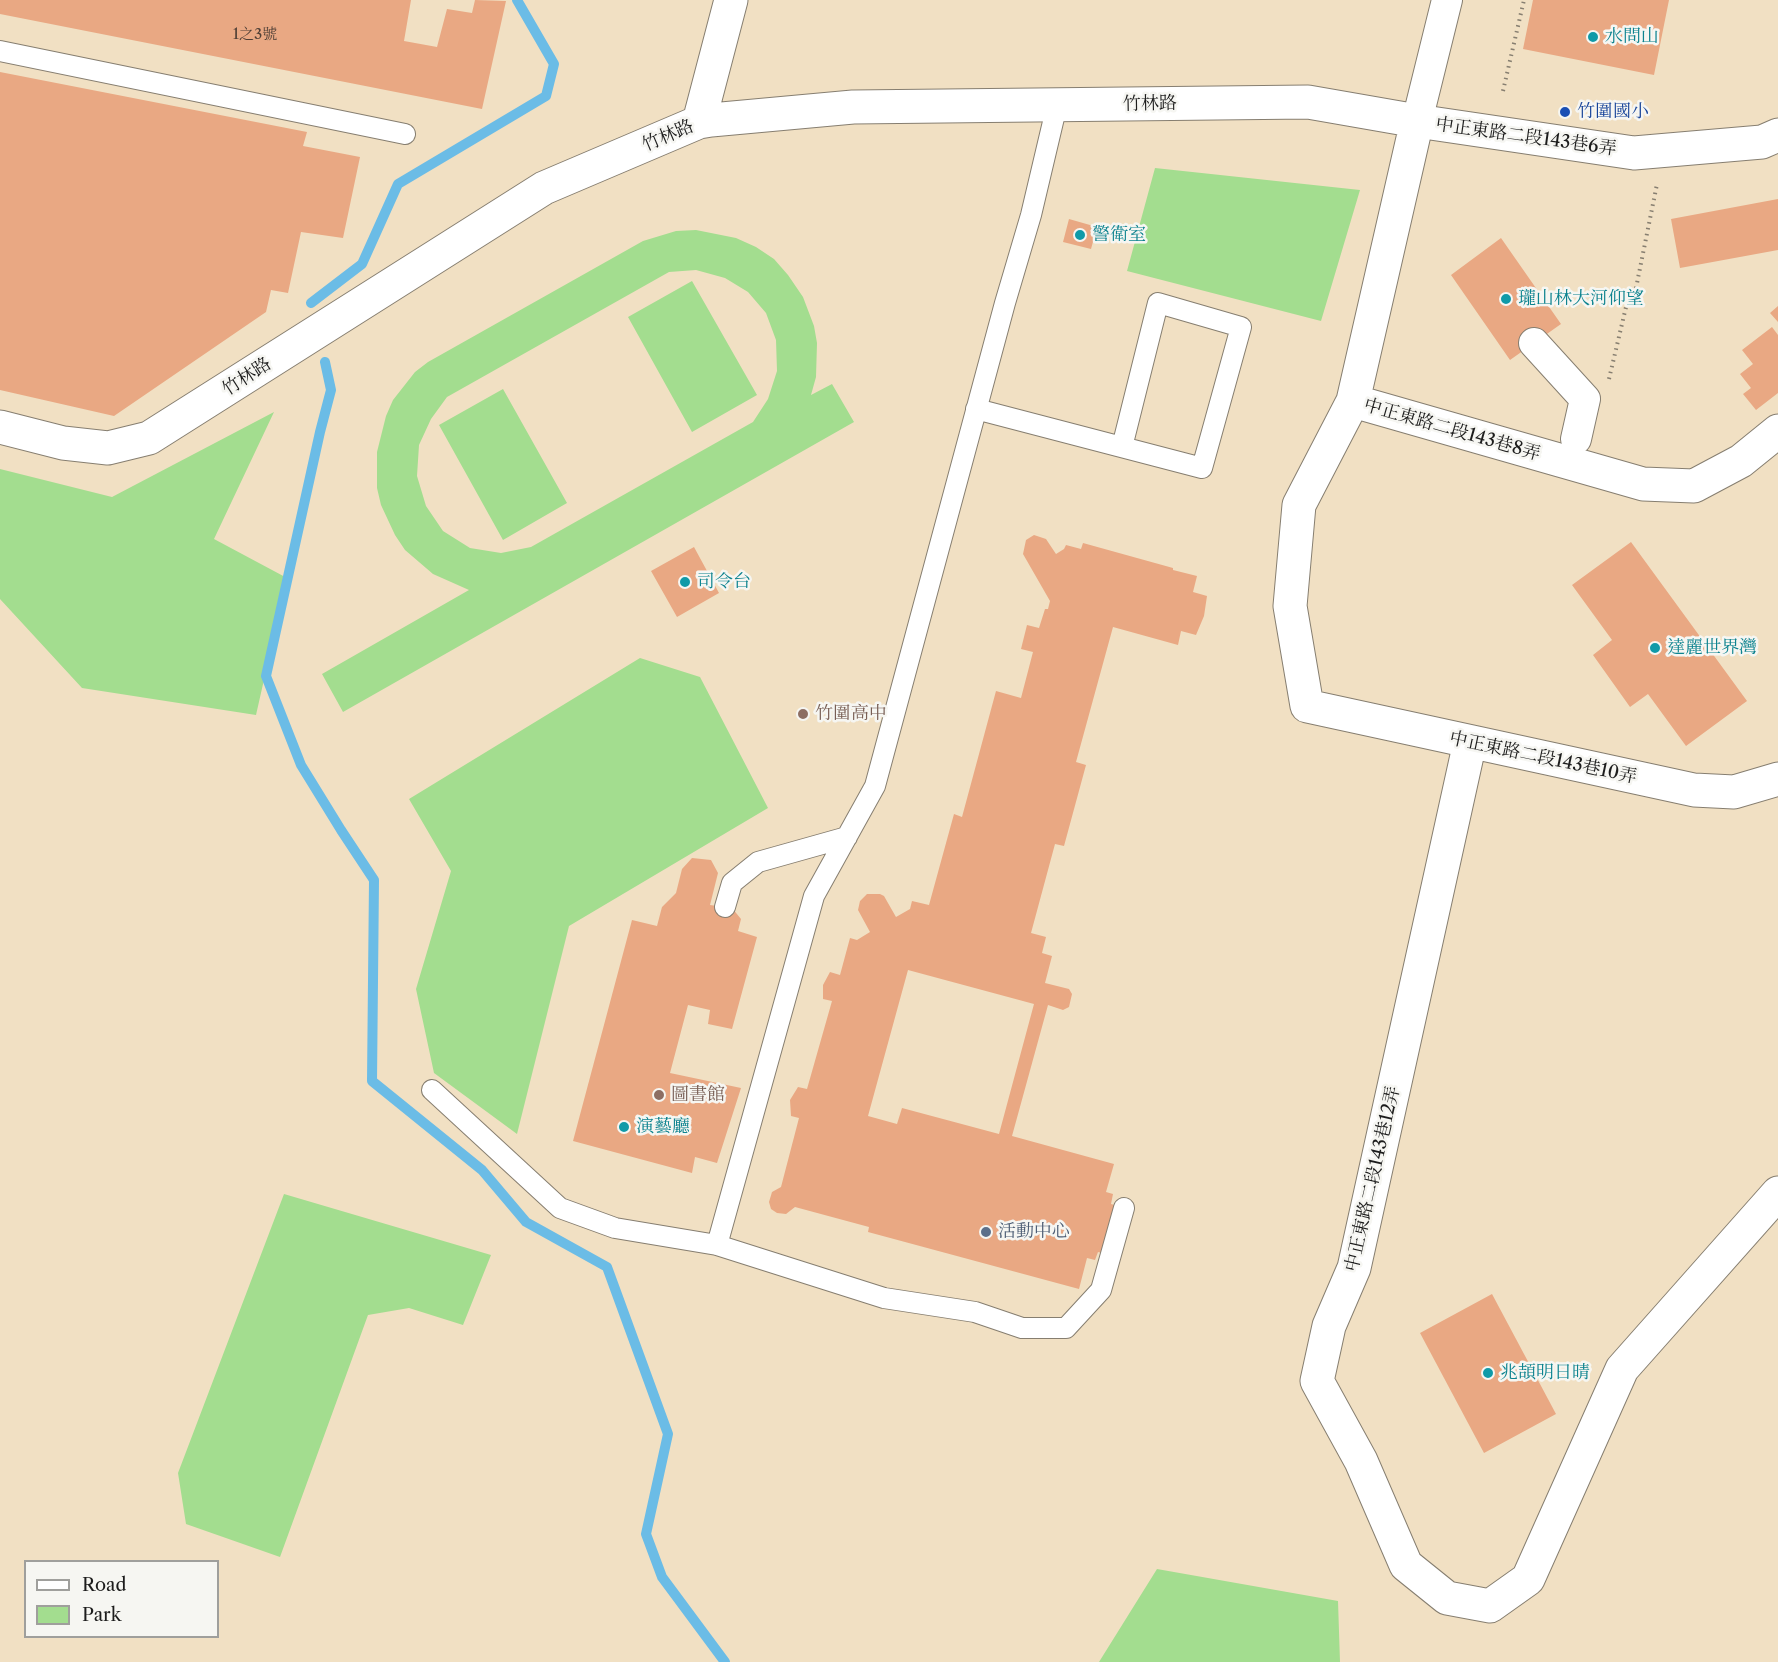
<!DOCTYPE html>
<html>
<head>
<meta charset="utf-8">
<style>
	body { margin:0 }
	#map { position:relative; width:1778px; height:1662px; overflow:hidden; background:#f1e0c3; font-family:"Libre Caslon Text",serif }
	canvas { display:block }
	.legend { position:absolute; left:24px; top:1560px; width:195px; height:78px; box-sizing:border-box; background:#f6f6f2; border:2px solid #9f9f9c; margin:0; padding:8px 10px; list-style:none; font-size:18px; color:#1c1c1c }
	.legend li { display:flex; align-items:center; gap:12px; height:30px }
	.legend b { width:30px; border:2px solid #9f9f9c }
</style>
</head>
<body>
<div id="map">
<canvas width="1778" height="1662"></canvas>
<ul class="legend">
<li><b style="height:8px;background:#fff"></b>Road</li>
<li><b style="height:16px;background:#a3dd8f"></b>Park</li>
</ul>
</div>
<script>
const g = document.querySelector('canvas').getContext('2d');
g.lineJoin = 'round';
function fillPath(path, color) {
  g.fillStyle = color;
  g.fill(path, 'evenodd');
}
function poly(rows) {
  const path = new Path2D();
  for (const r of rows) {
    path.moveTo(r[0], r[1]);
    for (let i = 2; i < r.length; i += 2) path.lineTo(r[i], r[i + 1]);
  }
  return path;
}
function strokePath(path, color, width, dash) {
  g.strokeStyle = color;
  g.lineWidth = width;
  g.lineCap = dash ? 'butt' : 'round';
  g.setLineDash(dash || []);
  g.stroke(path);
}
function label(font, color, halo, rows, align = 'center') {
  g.font = font + ' "Libre Caslon Text","Noto Serif TC",serif';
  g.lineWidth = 5;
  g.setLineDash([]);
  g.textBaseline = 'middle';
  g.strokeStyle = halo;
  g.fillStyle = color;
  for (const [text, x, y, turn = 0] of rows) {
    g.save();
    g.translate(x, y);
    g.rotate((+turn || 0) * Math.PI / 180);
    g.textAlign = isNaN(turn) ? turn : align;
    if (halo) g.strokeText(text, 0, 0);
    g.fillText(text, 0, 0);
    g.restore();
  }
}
const green = poly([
	[1155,168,1360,190,1321,321,1127,271],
	[696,230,736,238,756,247,774,259,788,275,803,297,814,326,817,343,816,377,811,395,832,384,854,422,343,712,322,674,469,590,433,574,405,550,395,535,381,505,377,488,377,452,386,416,393,400,415,372,428,362,643,241,676,231],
	[696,270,725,278,748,292,766,313,776,340,777,371,768,399,753,422,531,547,501,553,470,548,443,531,426,506,417,476,419,445,431,419,447,397,669,272],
	[692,281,757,395,692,432,628,317],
	[503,389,567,503,503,540,439,425],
	[274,412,214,539,287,578,256,715,82,688,0,599,0,469,112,497],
	[640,658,700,677,768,808,569,926,517,1134,434,1073,416,989,451,871,409,799],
	[284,1194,491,1255,463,1325,409,1308,368,1315,280,1557,186,1524,178,1473],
	[1157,1569,1338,1601,1340,1662,1099,1662]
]);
const stream = poly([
	[311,303,362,264,398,184,546,96,554,64,517,0],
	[325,362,331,390,320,432,266,676,301,765,341,830,374,880,372,1081,482,1170,526,1222,607,1267,668,1434,646,1534,662,1577,725,1662]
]);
const building = poly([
	[0,0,411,0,404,41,437,47,447,9,472,13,475,0,506,1,482,109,0,14],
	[1533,0,1669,0,1654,75,1523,49],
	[0,72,307,132,303,146,360,157,343,238,301,232,288,293,271,290,266,312,114,416,0,390],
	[1778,199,1778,250,1680,268,1671,219],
	[1069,219,1097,227,1091,249,1063,242],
	[1501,238,1561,324,1510,360,1451,275],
	[1778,306,1778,322,1770,313],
	[1772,327,1778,335,1778,393,1756,410,1743,394,1751,388,1740,374,1753,364,1742,350],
	[1034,535,1046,539,1056,554,1064,549,1066,545,1081,549,1083,543,1173,568,1173,570,1197,576,1193,592,1207,596,1204,616,1196,635,1181,631,1178,645,1113,627,1076,762,1086,765,1064,846,1055,844,1031,933,1046,937,1042,953,1052,956,1045,983,1069,989,1072,994,1069,1007,1063,1010,1048,1005,1012,1136,1114,1164,1106,1192,1113,1194,1111,1204,1118,1206,1105,1254,1098,1252,1095,1260,1087,1258,1079,1289,868,1232,869,1227,795,1207,786,1214,777,1213,771,1209,769,1202,772,1192,781,1187,799,1118,791,1116,790,1100,798,1087,807,1089,832,1001,823,999,823,985,830,972,840,975,850,938,857,940,870,932,858,910,860,901,867,894,880,894,884,896,896,917,910,909,912,901,929,905,954,814,962,817,996,691,1021,698,1033,652,1021,649,1027,625,1039,628,1045,609,1048,609,1050,601,1023,554,1026,540],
	[908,970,1034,1004,999,1134,902,1108,897,1124,868,1116],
	[1631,542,1747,701,1686,746,1648,694,1630,707,1593,655,1612,640,1572,585],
	[694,547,719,593,677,617,651,571],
	[692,858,711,860,718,873,710,905,732,908,741,919,738,931,757,937,732,1029,708,1024,710,1010,688,1005,670,1073,741,1088,717,1163,695,1157,692,1173,573,1141,632,920,657,926,662,907,676,893,682,869],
	[1492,1294,1556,1414,1484,1453,1420,1333]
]);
const path = poly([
	[1503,91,1524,0],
	[1609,379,1626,307,1634,298,1657,184]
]);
const service = poly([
	[0,51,405,134],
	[976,409,1202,468,1241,327,1158,303,1122,447],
	[725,907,732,883,758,862,847,837],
	[432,1090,560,1208,615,1228,717,1245,884,1298,975,1312,1022,1328,1066,1328,1101,1290,1124,1208],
	[717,1245,814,896,875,786,1005,303,1031,215,1057,105]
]);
const pedestrian = poly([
	[1417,121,1447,0],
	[1534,343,1585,399,1576,439]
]);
const minor = poly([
	[699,122,731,0],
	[1353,401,1417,121],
	[0,427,63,443,108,448,149,438,544,188,699,122,711,120,853,107,1308,102,1417,121,1634,153,1762,142,1778,135],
	[1778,431,1741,461,1694,486,1643,484,1353,401,1299,505,1290,606,1307,706,1694,790,1734,792,1778,779],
	[1470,742,1354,1268,1329,1326,1317,1381,1361,1461,1406,1565,1447,1598,1490,1606,1528,1579,1622,1369,1778,1193]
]);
const markers = [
	[1593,37,6,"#0f9aa8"],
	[1565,112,6,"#1a4fb4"],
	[1080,235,6,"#0f9aa8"],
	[1506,299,6,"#0f9aa8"],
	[685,582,6,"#0f9aa8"],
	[1655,648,6,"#0f9aa8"],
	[803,714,6,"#8d6e63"],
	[659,1095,6,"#8d6e63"],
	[624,1127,6,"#0f9aa8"],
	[986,1232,6,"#5c6f8a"],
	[1488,1373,6,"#0f9aa8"]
];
const numberNames = [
	["1之3號",255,35]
];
const cultureNames = [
	["水問山",1605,37],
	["警衛室",1092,235],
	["瓏山林大河仰望",1518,299],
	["司令台",697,582],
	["達麗世界灣",1667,648],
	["演藝廳",636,1127],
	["兆頡明日晴",1500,1373]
];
const streetNames = [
	["竹林路",1150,104,-1],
	["竹林路",668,136,-23],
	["中正東路二段143巷6弄",1526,137,8],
	["竹林路",247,377,-33],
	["中正東路二段143巷8弄",1452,430,16],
	["中正東路二段143巷10弄",1543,758,12],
	["中正東路二段143巷12弄",1373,1179,-77]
];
const transitNames = [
	["竹圍國小",1577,112]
];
const educationNames = [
	["竹圍高中",815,714],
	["圖書館",671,1095]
];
const serviceNames = [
	["活動中心",998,1232]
];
fillPath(green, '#a3dd8f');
strokePath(stream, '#6bbce6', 10);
fillPath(building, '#e9a883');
strokePath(service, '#867e70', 22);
strokePath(pedestrian, '#867e70', 32);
strokePath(minor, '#867e70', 35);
strokePath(path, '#867e70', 4, [1.5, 4.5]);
strokePath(service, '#fff', 20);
strokePath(pedestrian, '#fff', 30);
strokePath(minor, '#fff', 33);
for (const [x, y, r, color] of markers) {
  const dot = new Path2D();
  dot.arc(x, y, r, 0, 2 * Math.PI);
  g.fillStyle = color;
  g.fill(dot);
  strokePath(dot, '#f6f6f2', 2);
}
label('15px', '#4f3f36', null, numberNames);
label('18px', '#0d838f', '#f6f6f2', cultureNames, 'left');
label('18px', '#1c1c1c', '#f6f6f2', streetNames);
label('18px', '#164399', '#f6f6f2', transitNames, 'left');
label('18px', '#785e54', '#f6f6f2', educationNames, 'left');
label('18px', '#4e5e75', '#f6f6f2', serviceNames, 'left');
</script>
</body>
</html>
